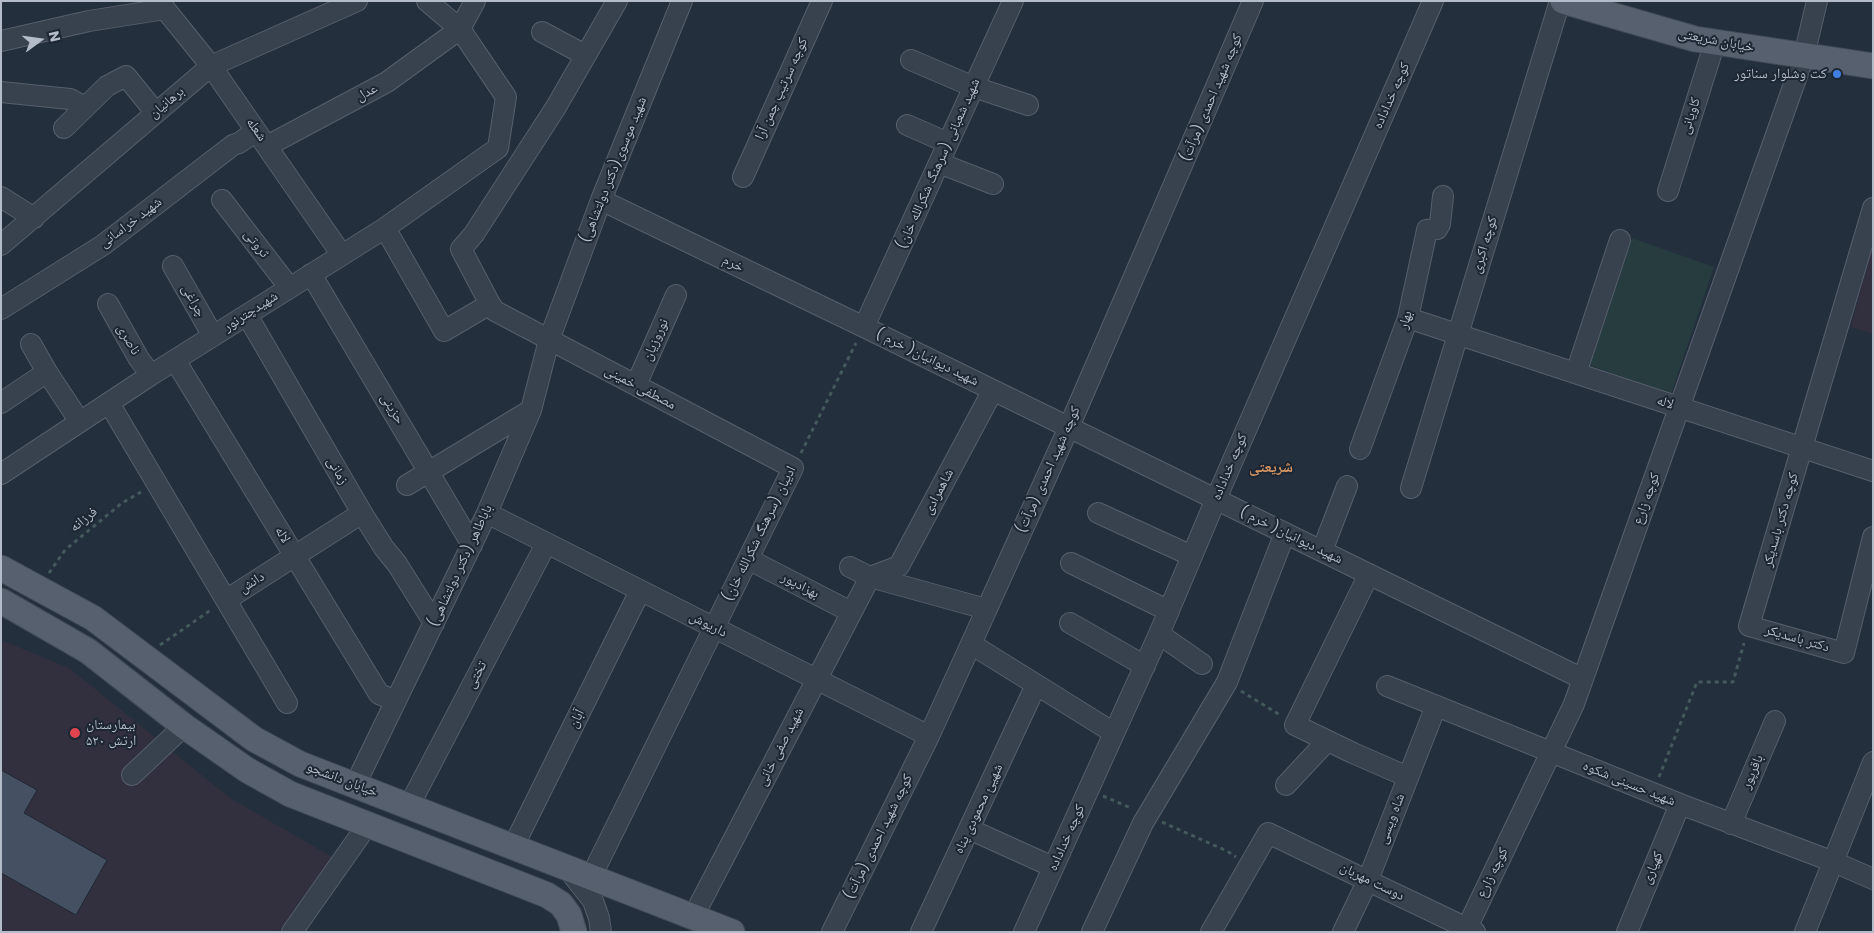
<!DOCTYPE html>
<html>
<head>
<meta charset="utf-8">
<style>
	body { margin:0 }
	#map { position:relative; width:1874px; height:933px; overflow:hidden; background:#242f3e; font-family:Poppins,sans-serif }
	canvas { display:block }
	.frame { position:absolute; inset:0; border:2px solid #b4bcc9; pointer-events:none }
	.north { position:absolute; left:15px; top:15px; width:50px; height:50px; -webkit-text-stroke:4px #1d2633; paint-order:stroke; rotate:76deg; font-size:14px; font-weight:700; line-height:20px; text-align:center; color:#b4bcc9 }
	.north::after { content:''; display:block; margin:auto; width:18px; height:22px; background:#b4bcc9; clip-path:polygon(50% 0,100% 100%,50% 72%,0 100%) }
</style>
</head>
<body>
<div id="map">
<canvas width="1874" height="933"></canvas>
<div class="frame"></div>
<div class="north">N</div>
</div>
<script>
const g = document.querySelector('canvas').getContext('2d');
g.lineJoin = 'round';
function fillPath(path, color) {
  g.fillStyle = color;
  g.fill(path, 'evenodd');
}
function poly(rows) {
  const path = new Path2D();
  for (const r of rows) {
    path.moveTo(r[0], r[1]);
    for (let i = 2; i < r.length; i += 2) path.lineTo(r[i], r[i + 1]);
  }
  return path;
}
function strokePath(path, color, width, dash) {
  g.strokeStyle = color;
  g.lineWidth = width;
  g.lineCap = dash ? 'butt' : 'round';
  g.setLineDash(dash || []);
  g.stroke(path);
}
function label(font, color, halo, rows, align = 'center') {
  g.font = font + ' Poppins,"Noto Naskh Arabic",sans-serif';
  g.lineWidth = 4;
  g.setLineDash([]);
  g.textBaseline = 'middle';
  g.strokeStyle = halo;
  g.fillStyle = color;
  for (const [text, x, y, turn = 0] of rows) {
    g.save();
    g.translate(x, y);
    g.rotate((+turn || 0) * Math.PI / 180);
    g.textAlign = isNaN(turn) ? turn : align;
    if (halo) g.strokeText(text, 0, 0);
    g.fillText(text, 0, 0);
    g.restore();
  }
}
const medical = poly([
	[1873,244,1873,334,1851,327],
	[1,640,69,668,230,798,332,857,278,932,1,932]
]);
const green = poly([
	[1632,238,1714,267,1671,394,1589,365]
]);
const building = poly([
	[1,770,37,790,24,813,107,860,76,915,1,873,1,770]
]);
const path = poly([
	[801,453,856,343],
	[49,573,65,550,122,503,141,492],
	[160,645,211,610],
	[1241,691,1280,715],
	[1659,777,1697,682,1733,682,1744,643],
	[1103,796,1131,808],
	[1162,822,1227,851,1236,857]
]);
const minor = poly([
	[542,32,585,55],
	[1,41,89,21,165,9,211,66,342,255],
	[911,60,974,87,1028,105],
	[1,92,70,99,85,107],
	[907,125,948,143],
	[64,128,107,86,126,76,156,113],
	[267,146,387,82,460,29,475,1],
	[939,163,993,184],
	[743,177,822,1],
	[1668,191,1715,42],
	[1,197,34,218],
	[222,200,289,287],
	[601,200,864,327,1583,679],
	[1873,208,1749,626,1844,653,1873,537],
	[385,228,444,331,490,304],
	[1,245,211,66,357,1],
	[173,266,213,336],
	[311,274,472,545],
	[108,304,139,359,151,375],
	[1,309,103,245,233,145,239,143,256,131],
	[247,315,362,513,384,548,397,564,434,623],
	[1408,318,1873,471],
	[864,327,1013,1],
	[175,360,379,694,396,701],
	[47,372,80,422],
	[1576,373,1620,240],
	[636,385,676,295],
	[1,403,47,372,31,344],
	[109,403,287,703],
	[1360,449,1408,318,1427,230,1437,229,1440,224,1443,196],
	[1,474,151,375,385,228,498,148,506,97,460,29,427,1],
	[407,485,531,410],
	[1411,488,1560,1],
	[487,513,929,736],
	[1098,513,1192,556],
	[1322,551,1347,486],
	[748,559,851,612],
	[1071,563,1169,611],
	[850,567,870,577,986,609],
	[1369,574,1295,725,1353,753,1408,777],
	[870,577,899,566,993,390],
	[226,600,362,513],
	[1070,623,1145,666],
	[1159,634,1202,664],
	[971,644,1114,733],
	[1387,686,1680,804,1834,862,1873,879],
	[132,775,184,726],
	[355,785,487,513,531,410,549,340,601,200,682,1],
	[1286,785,1327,741],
	[409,806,546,544],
	[1731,824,1775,721],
	[969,829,1053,867],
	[513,847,640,591],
	[568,869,593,901,599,918,601,932],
	[591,877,793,468,495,311,490,304,461,249,474,234,556,107,617,1],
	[693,917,870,577],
	[292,932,368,824],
	[832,932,929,736,971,644,1069,427,1253,1],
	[921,932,1036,685],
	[1024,932,1159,634,1216,499,1433,1],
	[1092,932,1143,823,1227,682,1285,533],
	[1211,932,1268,833,1475,932],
	[1343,932,1368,880,1436,706],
	[1465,932,1574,704,1804,56,1817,1],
	[1627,932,1680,804],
	[1805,932,1873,762]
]);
const major = poly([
	[1563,1,1695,39,1873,66],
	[1,568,93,618,254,739,300,764,732,932],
	[1,601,88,651,184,726,247,770,290,794,547,895,561,904,569,915,574,932]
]);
const markers = [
	[1837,74,5,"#3f7fe0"],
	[75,733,6,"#e0444e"]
];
const streetNames = [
	["خیابان شریعتی",1716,41,11],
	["کوچه سرتیپ چمن آرا",782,89,-66],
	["عدل",367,93,-28],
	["کوچه خداداده",1392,96,-66],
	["کوچه شهید احمدی (مرآت)",1212,98,-67],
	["برهانیان",167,103,-40],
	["کاویانی",1691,116,-72],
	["شعله",256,130,55],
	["شهید شعبانی (سرهنگ شکرالله خان)",939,164,-66],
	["شهید موسوی(دکتر دولتشاهی)",614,170,-68],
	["شهید خراسانی",131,223,-37],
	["ثروتی",256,244,52],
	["کوچه اکبری",1485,245,-73],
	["خرم",733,264,26],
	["چراغی",193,301,61],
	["شهیدچترنور",251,312,-33],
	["بهار",1406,320,-73],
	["ناصری",128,340,60],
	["نوروزیان",656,340,-66],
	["شهید دیوانیان( خرم )",927,358,26],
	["مصطفی خمینی",640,388,28],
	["لاله",1665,403,18],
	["حزینی",392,409,59],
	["کوچه خداداده",1230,467,-67],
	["کوچه شهید احمدی (مرآت)",1049,470,-66],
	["زمانی",337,471,60],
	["شاهمرادی",939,492,-62],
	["کوچه زارع",1647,499,-70],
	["فرزانه",84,520,-39],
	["کوچه دکتر باسدیکر",1781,520,-74],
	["ادیبان (سرهنگ شکرالله خان)",760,534,-64],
	["لاله",282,535,59],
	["شهید دیوانیان( خرم )",1291,536,26],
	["باباطاهر (دکتر دولتشاهی)",461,566,-65],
	["دانش",252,583,-33],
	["بهزادپور",800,586,27],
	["داریوش",708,625,27],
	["دکتر باسدیکر",1797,639,16],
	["تختی",477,675,-62],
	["آبان",577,719,-64],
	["شهید صفی خانی",781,747,-63],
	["باقرپور",1753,772,-67],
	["خیابان دانشجو",342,780,21],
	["شهید حسینی شکوه",1629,784,22],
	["شهیئ محمودی پناه",979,809,-65],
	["شاه ویسی",1392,819,-69],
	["کوچه شهید احمدی (مرآت)",879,837,-64],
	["کوچه خداداده",1067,838,-66],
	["کهیاری",1653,868,-67],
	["کوچه زارع",1493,873,-64],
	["دوست مهربان",1372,882,26]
];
const poiNames = [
	["کت وشلوار سناتور",1827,74],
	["بیمارستان",86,725,"left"],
	["۵۲۰ ارتش",86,741,"left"]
];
const neighbourhoodNames = [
	["شریعتی",1271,468]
];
fillPath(medical, '#32303f');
fillPath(green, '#263c3f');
fillPath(building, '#455162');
strokePath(building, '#1f2835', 1);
strokePath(minor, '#565f6c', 22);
strokePath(major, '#414a57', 27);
strokePath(path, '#44595c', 3, [4, 4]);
strokePath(minor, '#38414e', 20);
strokePath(major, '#56606e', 25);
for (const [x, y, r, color] of markers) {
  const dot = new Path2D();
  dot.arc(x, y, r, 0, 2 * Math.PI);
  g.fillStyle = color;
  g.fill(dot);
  strokePath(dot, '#1d2633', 2);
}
label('14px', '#b4bcc9', '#1d2633', streetNames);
label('14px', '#b4bcc9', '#1d2633', poiNames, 'right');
label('bold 15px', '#d59563', '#1d2633', neighbourhoodNames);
</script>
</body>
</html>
